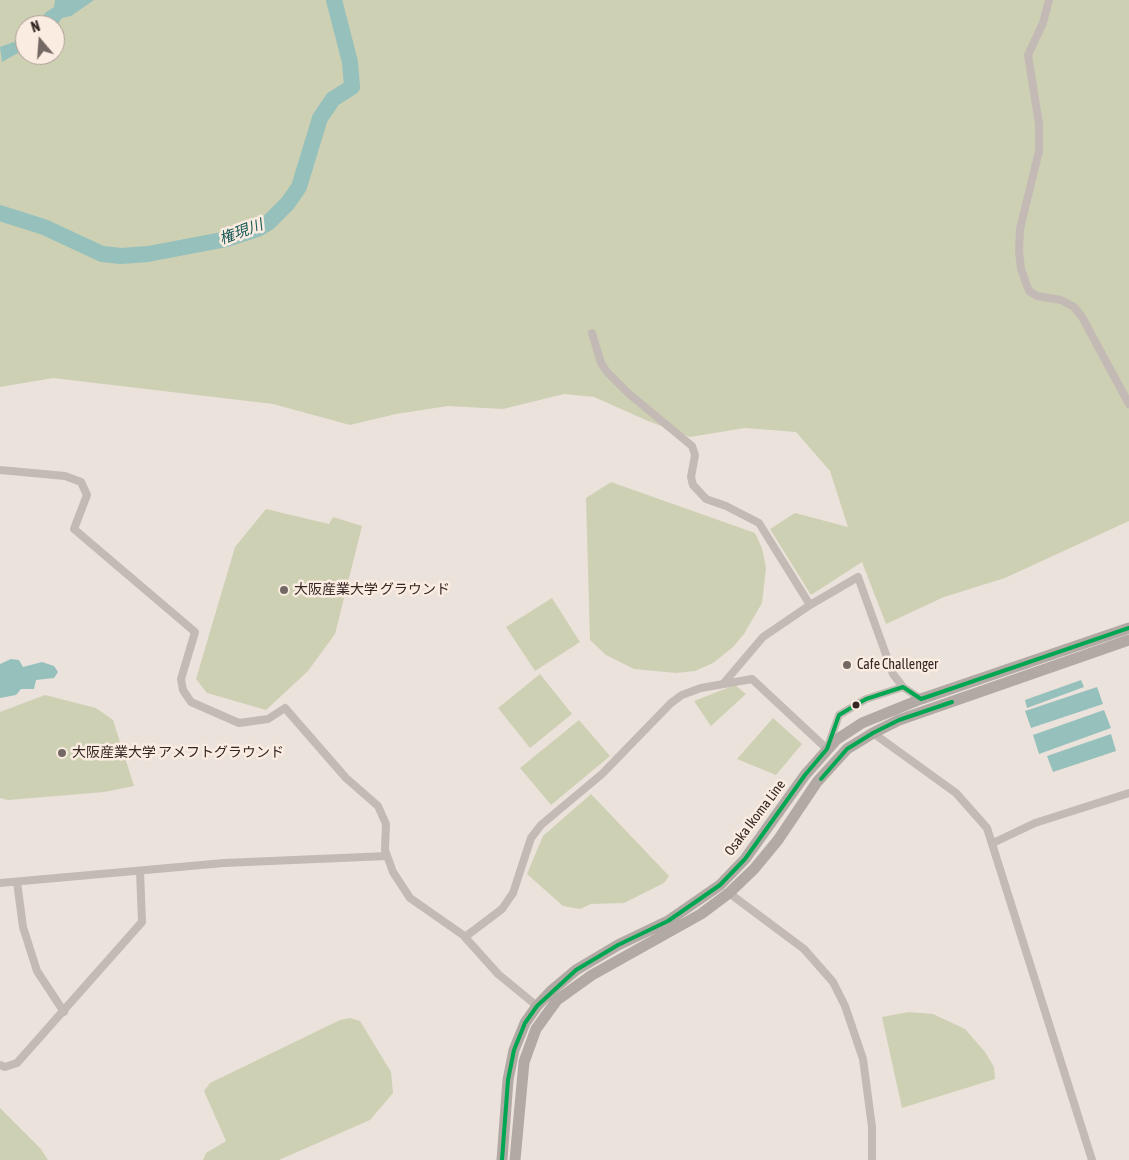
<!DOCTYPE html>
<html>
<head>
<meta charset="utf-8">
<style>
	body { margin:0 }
	#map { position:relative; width:1129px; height:1160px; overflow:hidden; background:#ebe2db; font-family:"Asap Condensed",sans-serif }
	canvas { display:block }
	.north { position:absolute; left:15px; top:15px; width:50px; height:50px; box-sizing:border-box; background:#faece0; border:1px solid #ab9d95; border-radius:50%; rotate:342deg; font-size:14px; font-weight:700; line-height:20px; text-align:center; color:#342724 }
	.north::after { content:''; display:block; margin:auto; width:18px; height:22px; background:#746864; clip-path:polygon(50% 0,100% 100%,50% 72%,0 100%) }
</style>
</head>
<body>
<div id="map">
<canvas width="1129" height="1160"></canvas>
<div class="north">N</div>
</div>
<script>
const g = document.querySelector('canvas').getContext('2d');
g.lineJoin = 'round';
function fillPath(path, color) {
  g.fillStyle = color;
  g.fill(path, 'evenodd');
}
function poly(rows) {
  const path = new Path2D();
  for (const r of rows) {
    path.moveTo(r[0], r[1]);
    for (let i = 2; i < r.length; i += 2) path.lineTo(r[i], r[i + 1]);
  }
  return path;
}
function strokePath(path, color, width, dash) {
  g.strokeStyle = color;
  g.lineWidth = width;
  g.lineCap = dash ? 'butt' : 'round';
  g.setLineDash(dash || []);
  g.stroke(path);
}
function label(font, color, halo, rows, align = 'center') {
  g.font = font + ' "Asap Condensed","Noto Sans JP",sans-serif';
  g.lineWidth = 5;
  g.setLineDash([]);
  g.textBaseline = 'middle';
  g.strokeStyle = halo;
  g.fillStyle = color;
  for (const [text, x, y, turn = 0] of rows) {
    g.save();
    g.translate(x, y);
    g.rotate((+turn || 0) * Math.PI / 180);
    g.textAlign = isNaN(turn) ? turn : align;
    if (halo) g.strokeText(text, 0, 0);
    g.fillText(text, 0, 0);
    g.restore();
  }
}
const green = poly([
	[0,0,1129,0,1129,521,1005,578,944,597,886,624,862,562,811,595,770,529,795,513,848,527,830,471,796,432,745,428,690,437,648,421,594,397,564,394,503,409,448,406,396,414,350,425,273,404,53,378,0,387],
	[25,25,55,25,55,55,25,55],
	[611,482,755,533,762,548,766,568,762,603,744,634,732,648,713,663,695,671,676,673,634,669,606,655,590,640,586,498],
	[266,509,329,524,333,517,362,526,335,634,308,671,266,710,207,693,196,679,235,547],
	[552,598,580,642,535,671,506,627],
	[540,674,572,714,530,748,498,708],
	[735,685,746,694,711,726,694,701],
	[45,695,96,708,113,720,134,786,104,792,8,800,0,798,0,712],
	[773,718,802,744,776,775,737,759],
	[579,720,610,756,551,805,520,768],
	[591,794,669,876,664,883,624,903,591,904,580,909,563,906,527,874,543,836],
	[909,1012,933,1014,965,1029,985,1052,994,1067,995,1079,902,1108,882,1017],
	[350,1018,360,1021,391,1072,393,1093,370,1120,279,1160,203,1160,206,1153,226,1141,204,1091,210,1083,340,1020],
	[0,1108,41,1149,48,1160,0,1160]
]);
const water = poly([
	[55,0,94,0,71,16,62,18,55,28,55,25,40,25,45,13,54,7],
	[25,38,25,49,2,62,0,47],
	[11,659,19,660,23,667,42,662,54,666,58,672,54,678,36,680,34,689,21,689,16,695,0,698,0,664],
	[1081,680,1084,687,1027,708,1025,700],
	[1097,687,1103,704,1031,728,1025,711],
	[1104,710,1111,728,1039,754,1033,735],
	[1111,734,1116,751,1053,772,1047,756]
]);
const river = poly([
	[0,213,44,227,102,254,121,256,148,254,227,239,258,229,268,223,288,203,299,187,320,118,333,99,352,87,350,62,334,0]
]);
const street = poly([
	[1049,0,1043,23,1028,55,1039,124,1039,151,1020,229,1019,251,1021,269,1029,291,1037,296,1061,300,1074,307,1082,317,1129,404],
	[592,333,601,363,607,372,628,393,692,446,695,455,691,477,693,485,706,499,726,506,759,523,810,605],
	[0,470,65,476,81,482,87,495,74,529,195,632,181,679,183,690,191,702,239,723,268,719,285,708,346,778,378,806,386,824,385,850,393,872,410,898,463,935,498,974,537,1006],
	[723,684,763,637,810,605,858,577,893,674,903,687,921,699],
	[873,733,956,793,987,828,1092,1160],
	[993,843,1035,823,1129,793],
	[17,882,23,927,37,971,64,1012],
	[0,883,224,863,387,856],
	[729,893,804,949,833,982,845,1006,863,1059,872,1127,872,1160],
	[465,937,502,909,513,893,531,838,541,825,602,774,671,703,682,695,701,688,752,679,827,749,839,715,866,699,903,687],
	[0,1065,5,1067,17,1063,142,922,140,871]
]);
const primary = poly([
	[502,1160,508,1080,514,1050,525,1023,537,1006,551,991,576,970,618,945,668,921,720,885,745,859,805,775,836,740,862,723,921,699,1129,628],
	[515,1160,524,1062,536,1029,557,1000,592,975,701,914,729,893,754,869,778,840,817,782,847,749,873,733,899,720,1129,640]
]);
const bus1 = poly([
	[821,779,847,749,873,733,899,720,952,702],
	[502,1160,508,1080,514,1050,525,1023,537,1006,576,970,618,945,668,921,720,885,745,859,805,775,827,749,839,715,866,699,903,687,921,699,1129,628]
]);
const markers = [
	[284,590,5,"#746864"],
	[847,665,5,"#746864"],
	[856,705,4.5,"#342724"],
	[62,753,5,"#746864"]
];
const poiNames = [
	["大阪産業大学 グラウンド",294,590],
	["Cafe Challenger",857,665],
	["大阪産業大学 アメフトグラウンド",72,753]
];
const streetNames = [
	["Osaka Ikoma Line",755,818,-53]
];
const waterNames = [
	["権現川",241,232,-20]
];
fillPath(green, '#ced0b4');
fillPath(water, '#96c0bb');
strokePath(river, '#96c0bb', 16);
strokePath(street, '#c4bab5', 8);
strokePath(primary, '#b2a9a4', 11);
strokePath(bus1, '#00a651', 4);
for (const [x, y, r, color] of markers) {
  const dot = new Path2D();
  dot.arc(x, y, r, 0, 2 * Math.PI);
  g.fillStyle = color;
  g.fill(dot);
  strokePath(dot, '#faece0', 2);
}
label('14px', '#342724', '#faece0', poiNames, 'left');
label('14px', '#342724', '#faece0', streetNames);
label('italic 15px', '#175856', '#faece0', waterNames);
</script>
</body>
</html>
